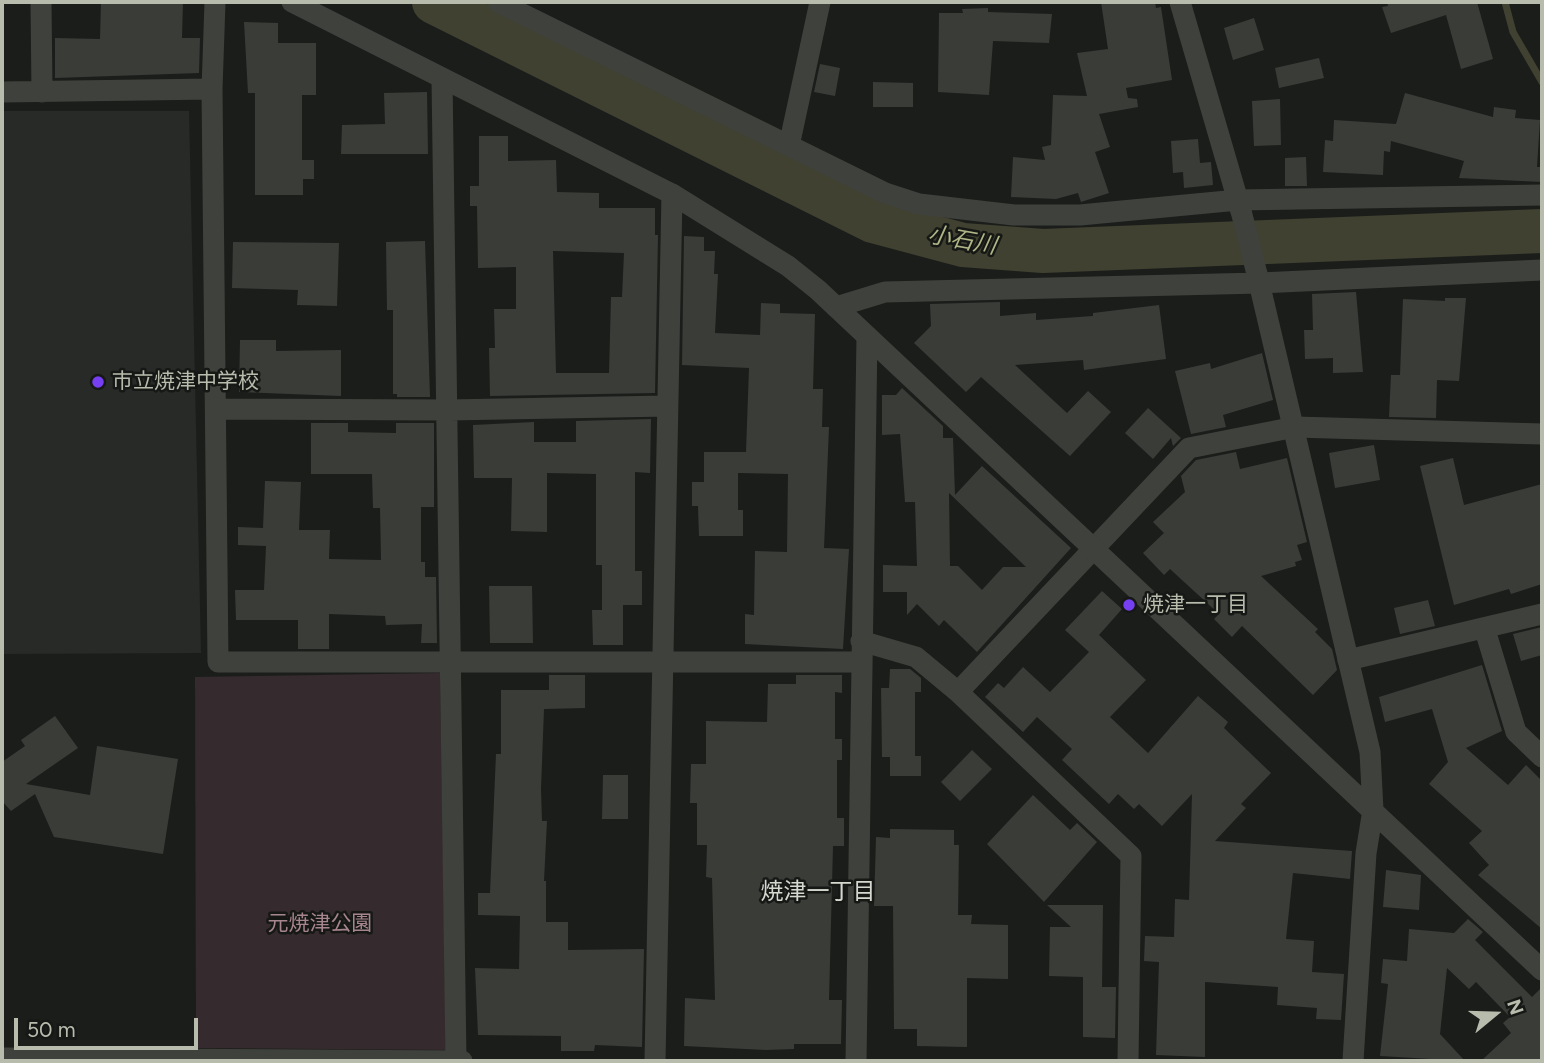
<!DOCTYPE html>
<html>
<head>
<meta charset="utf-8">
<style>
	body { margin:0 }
	#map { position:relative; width:1544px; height:1063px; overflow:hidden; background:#1b1d1b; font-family:Figtree,sans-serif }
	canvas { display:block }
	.frame { position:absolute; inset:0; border:4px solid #b7bcad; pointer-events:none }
	.north { position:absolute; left:1460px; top:979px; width:70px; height:70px; -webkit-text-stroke:5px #161816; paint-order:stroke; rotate:71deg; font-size:19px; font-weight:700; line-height:28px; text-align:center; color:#b7bcad }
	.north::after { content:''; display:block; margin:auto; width:24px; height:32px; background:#b7bcad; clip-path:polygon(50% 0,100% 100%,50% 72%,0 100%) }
	.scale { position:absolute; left:14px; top:1018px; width:184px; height:32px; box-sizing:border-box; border:4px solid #b7bcad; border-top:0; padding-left:9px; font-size:21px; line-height:24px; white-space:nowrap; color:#b7bcad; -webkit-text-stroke:5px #161816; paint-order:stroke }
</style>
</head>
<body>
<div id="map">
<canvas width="1544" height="1063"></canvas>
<div class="frame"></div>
<div class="north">N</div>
<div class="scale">50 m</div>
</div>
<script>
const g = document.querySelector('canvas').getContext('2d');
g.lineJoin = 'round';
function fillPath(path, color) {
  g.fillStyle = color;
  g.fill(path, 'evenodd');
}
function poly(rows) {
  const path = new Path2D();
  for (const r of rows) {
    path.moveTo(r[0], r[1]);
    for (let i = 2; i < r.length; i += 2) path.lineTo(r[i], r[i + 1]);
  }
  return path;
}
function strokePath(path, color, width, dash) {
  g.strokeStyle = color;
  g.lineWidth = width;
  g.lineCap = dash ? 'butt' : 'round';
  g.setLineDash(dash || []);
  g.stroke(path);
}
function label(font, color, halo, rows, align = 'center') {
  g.font = font + ' Figtree,"Noto Sans JP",sans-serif';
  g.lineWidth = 5;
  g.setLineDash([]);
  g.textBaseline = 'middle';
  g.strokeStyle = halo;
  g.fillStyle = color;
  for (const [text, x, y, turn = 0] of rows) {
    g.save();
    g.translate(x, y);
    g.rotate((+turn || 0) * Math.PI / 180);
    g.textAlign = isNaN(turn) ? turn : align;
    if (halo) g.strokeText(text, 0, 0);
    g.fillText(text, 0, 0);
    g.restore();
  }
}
const built = poly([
	[2,111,189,111,201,653,2,654]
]);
const green = poly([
	[440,673,446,1050,196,1048,195,677]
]);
const stream = poly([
	[1505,2,1513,32,1542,82]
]);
const river = poly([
	[434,2,873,221,963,245,1043,251,1542,231]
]);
const building = poly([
	[101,2,183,2,182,38,200,38,199,73,55,78,55,38,100,39],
	[1101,2,1155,2,1156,8,1161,7,1172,80,1126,88,1128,98,1137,99,1138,107,1099,114,1110,147,1095,152,1109,193,1081,202,1078,193,1056,199,1011,197,1013,157,1045,160,1042,147,1051,145,1053,95,1087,96,1077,53,1108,49],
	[1387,2,1477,2,1493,59,1461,69,1446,15,1391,33,1382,7,1388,6],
	[988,8,988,12,1052,14,1049,43,993,41,989,95,938,92,939,13,963,13,962,9],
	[1254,18,1264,50,1233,60,1224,28],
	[244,22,278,23,278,43,316,43,316,95,302,95,302,160,314,160,314,179,303,179,303,195,255,195,255,93,248,93],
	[1319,58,1324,78,1279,88,1275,68],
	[820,64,840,68,835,96,814,92],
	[873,82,913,83,913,107,873,107],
	[427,92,428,154,341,154,342,125,385,124,384,93],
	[1405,93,1493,117,1494,107,1516,110,1515,118,1540,120,1537,167,1542,167,1542,182,1459,178,1464,161,1391,141,1390,152,1384,151,1383,175,1323,172,1325,140,1333,141,1334,120,1396,124],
	[1280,99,1281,145,1254,146,1252,101],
	[479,136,508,136,508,161,556,160,557,192,599,193,599,208,655,208,655,235,658,235,655,393,490,396,489,348,495,348,494,309,516,309,516,267,478,268,477,206,470,206,470,186,479,186],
	[553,251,624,253,622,297,611,297,609,373,556,373],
	[1198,139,1200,163,1211,162,1213,185,1184,188,1183,172,1173,173,1171,141],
	[1306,157,1307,186,1285,186,1285,158],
	[684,236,704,237,704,251,715,251,714,274,718,274,715,333,760,335,761,303,780,304,780,313,815,314,813,389,823,389,822,427,829,427,824,548,849,549,843,649,745,644,745,614,754,615,755,551,787,552,788,474,738,473,738,510,743,510,743,536,699,536,698,506,692,506,692,482,704,482,704,452,746,452,749,368,682,365],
	[425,241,430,397,397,397,397,394,393,394,393,310,387,310,386,242],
	[233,242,339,243,337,306,297,305,298,290,232,288],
	[1356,292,1363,372,1333,373,1333,358,1305,359,1304,330,1313,330,1312,294],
	[1445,298,1466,298,1459,381,1437,380,1436,418,1389,417,1391,375,1400,375,1403,299,1445,301],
	[1000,302,1000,316,1036,313,1036,320,1093,316,1093,313,1159,305,1166,359,1084,370,1083,360,1015,365,1067,413,1088,391,1111,412,1070,456,981,377,966,392,914,343,931,326,930,304],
	[240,340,276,340,276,351,341,350,341,396,239,392],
	[1262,353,1273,400,1223,415,1226,427,1191,434,1175,371,1210,363,1211,369],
	[902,388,943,426,943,438,953,438,955,495,982,466,1071,548,977,652,944,620,939,626,917,604,907,615,907,592,883,592,883,565,917,566,915,502,905,502,900,434,882,435,882,395,896,395],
	[949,493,1001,543,1026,567,1003,567,982,590,958,566,950,566],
	[1148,408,1181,438,1173,446,1171,438,1153,459,1125,433],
	[651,419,650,473,635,472,635,571,642,571,642,605,623,605,623,645,593,645,592,610,602,610,602,565,596,565,596,474,547,473,547,532,511,531,512,478,474,478,473,425,534,422,534,442,576,442,576,421],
	[311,423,348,423,348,432,396,433,396,423,434,423,434,507,421,507,421,562,425,562,425,577,436,577,437,643,421,643,422,624,386,625,385,616,329,614,329,649,298,649,298,620,236,620,235,590,264,590,266,546,238,545,238,527,263,528,265,481,301,482,299,530,330,530,329,559,381,560,380,508,373,508,372,474,311,474],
	[1374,445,1380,480,1335,488,1329,453],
	[1236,452,1240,469,1287,458,1307,542,1297,545,1302,560,1295,562,1296,566,1261,576,1318,629,1315,632,1332,649,1337,670,1313,695,1242,626,1232,637,1214,619,1219,614,1170,569,1164,575,1143,553,1164,533,1153,522,1185,492,1181,476,1196,460],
	[1453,458,1464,505,1542,484,1542,584,1511,594,1509,589,1454,605,1420,466],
	[489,586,532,586,533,643,490,643],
	[1102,591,1122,609,1099,635,1146,680,1110,717,1148,753,1198,696,1228,722,1224,728,1271,773,1241,804,1246,808,1215,841,1352,851,1350,879,1293,873,1286,939,1314,941,1312,972,1344,974,1341,1020,1316,1019,1317,1008,1277,1005,1278,987,1205,982,1205,1057,1156,1055,1159,962,1144,961,1145,936,1174,937,1175,899,1189,900,1192,794,1162,826,1139,804,1134,809,1118,794,1109,804,1062,760,1072,749,1037,717,1023,732,985,697,998,683,1004,688,1023,667,1050,692,1089,652,1065,630],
	[1428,600,1435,626,1400,634,1394,608],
	[1542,627,1542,655,1521,661,1513,634],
	[1482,665,1502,731,1466,748,1508,785,1526,765,1542,781,1542,929,1478,875,1489,865,1469,843,1482,831,1429,784,1448,762,1432,709,1385,722,1379,697],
	[890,669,910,669,921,678,921,692,915,692,915,756,921,756,921,776,890,776,890,757,882,757,881,688,889,688],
	[549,675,585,675,585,708,544,709,541,789,542,821,547,821,544,881,546,881,546,922,568,922,568,950,644,949,642,1047,595,1045,594,1051,561,1051,561,1036,478,1035,475,968,519,969,520,916,478,915,478,893,490,893,496,754,501,754,501,690,549,690],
	[796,675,842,675,842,693,835,692,835,739,842,739,842,760,837,760,837,818,844,818,844,846,833,846,829,1000,842,1000,841,1044,794,1044,794,1049,766,1050,684,1046,685,998,715,1000,712,878,706,877,707,845,697,845,697,803,690,803,691,764,706,764,706,721,767,722,768,684,796,684],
	[55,716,78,748,26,784,90,795,97,746,178,759,163,854,54,837,35,794,11,811,2,801,2,762,25,746,21,740],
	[972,750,992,769,960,801,941,782],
	[603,775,628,775,628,819,602,819],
	[1033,795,1070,830,1077,823,1097,842,1044,902,987,844],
	[890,829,954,830,954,845,959,845,958,915,972,915,971,924,1008,925,1008,979,967,978,967,1047,917,1046,917,1029,894,1029,893,906,874,906,876,837,890,838],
	[1386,870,1421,875,1419,910,1383,907],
	[1047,905,1103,905,1102,987,1116,987,1115,1038,1083,1037,1083,977,1049,976,1050,927,1071,927],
	[1468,919,1483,932,1475,940,1532,997,1542,987,1542,1061,1481,1061,1511,1033,1503,1023,1510,1017,1476,982,1469,989,1447,968,1440,1034,1465,1061,1380,1056,1388,984,1381,983,1383,959,1407,961,1409,929,1454,933]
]);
const minor = poly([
	[41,2,42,92],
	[215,2,212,89,218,662,861,662],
	[498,2,885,193,919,204,1014,215,1080,215,1238,200,1542,195],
	[442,79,456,1061],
	[2,92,212,89],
	[789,146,820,2],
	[1241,211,1257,274],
	[836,307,885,292,1260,283,1542,270],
	[216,409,448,410,667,406],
	[1485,630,1516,732,1542,757],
	[861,641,916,657,958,692,1131,856,1128,1061],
	[1348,660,1542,614],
	[958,692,1189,448,1295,427,1542,434],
	[2,1058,462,1061],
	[655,1061,672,194],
	[856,1061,867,336]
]);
const tertiary = poly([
	[292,2,672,194,788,266,818,290,1542,970],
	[1180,2,1241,211],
	[1257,274,1370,752,1373,810,1366,853,1353,1061]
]);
const markers = [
	[98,382,7,"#763ff1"],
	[1129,605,7,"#763ff1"]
];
const poiNames = [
	["市立焼津中学校",112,382],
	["焼津一丁目",1143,605]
];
const parkNames = [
	["元焼津公園",320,924]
];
const waterNames = [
	["小石川",962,241,10]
];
const neighbourhoodNames = [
	["焼津一丁目",818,892]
];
fillPath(built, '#282a27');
fillPath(green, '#352a2d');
strokePath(stream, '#404130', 7);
strokePath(river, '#404130', 44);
fillPath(building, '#3a3c38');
strokePath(minor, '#3f423c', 21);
strokePath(tertiary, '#3f423c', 21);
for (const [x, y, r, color] of markers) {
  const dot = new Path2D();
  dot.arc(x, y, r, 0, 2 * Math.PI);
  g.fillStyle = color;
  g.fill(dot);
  strokePath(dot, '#161816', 2.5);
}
label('21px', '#b7bcad', '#161816', poiNames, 'left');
label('21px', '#a7858f', '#161816', parkNames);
label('italic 23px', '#b0b686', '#161816', waterNames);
label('23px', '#d4d8ce', '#161816', neighbourhoodNames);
</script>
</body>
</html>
